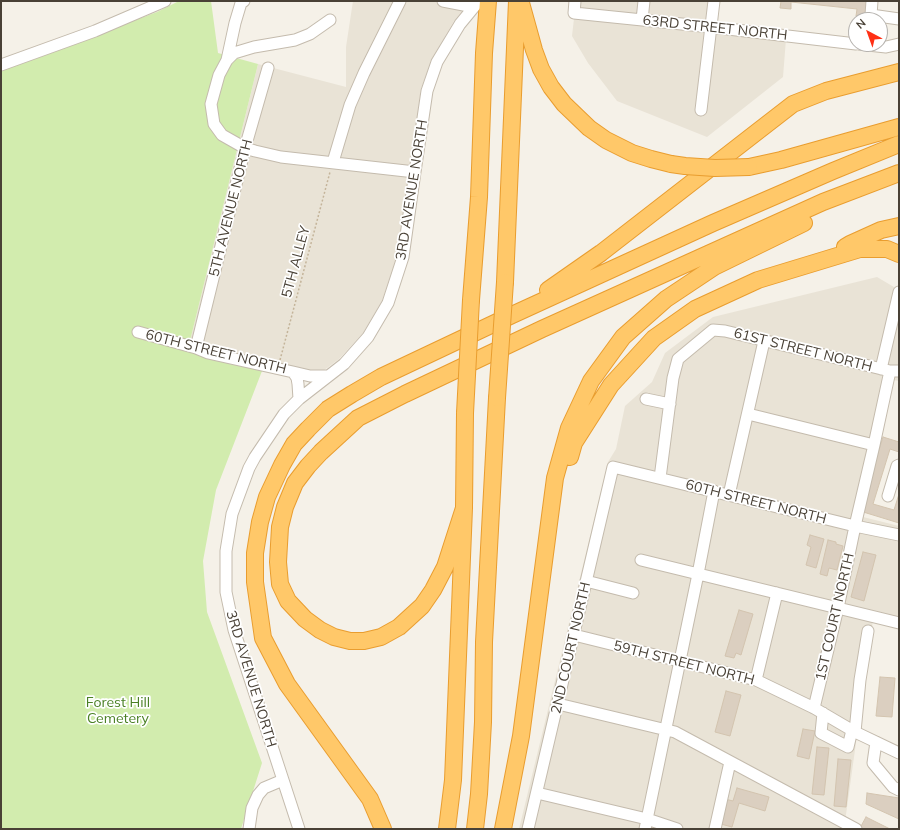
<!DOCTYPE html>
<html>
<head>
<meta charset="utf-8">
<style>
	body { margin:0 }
	#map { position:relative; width:900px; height:830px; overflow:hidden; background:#f5f1e8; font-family:Mulish,sans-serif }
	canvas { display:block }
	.frame { position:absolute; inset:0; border:2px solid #494136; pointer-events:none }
	.north { position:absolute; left:848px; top:12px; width:40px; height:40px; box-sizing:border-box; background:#fff; border:1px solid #b6b3af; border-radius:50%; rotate:319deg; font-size:11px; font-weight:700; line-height:16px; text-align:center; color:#494136 }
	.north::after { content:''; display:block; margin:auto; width:14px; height:18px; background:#ff3015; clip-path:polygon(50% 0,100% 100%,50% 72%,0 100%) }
</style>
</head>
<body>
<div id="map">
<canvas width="900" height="830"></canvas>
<div class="frame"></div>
<div class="north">N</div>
</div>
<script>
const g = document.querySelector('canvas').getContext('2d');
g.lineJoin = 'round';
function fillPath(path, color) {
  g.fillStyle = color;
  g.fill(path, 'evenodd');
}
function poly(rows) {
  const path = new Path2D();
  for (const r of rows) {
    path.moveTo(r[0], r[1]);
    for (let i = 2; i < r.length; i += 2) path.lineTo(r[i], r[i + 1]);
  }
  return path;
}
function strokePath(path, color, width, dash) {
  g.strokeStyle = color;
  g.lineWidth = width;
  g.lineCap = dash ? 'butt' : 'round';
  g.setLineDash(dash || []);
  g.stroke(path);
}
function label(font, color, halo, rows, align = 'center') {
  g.font = font + ' Mulish,sans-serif';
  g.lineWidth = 3.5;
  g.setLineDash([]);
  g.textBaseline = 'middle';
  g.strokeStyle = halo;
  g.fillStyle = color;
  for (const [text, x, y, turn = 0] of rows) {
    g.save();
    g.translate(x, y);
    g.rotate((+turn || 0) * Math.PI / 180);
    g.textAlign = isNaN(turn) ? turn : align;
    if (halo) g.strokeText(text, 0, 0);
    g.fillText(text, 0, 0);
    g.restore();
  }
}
const residential = poly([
	[353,1,462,1,469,2,454,21,432,59,421,89,397,256,382,301,363,333,339,359,323,371,262,371,188,349,258,64,346,87,346,47],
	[576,1,719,1,716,33,786,39,783,77,707,137,617,101,588,63,572,36],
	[877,277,899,290,899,381,893,380,859,516,899,526,899,618,874,613,844,829,519,829,608,462,616,449,625,406,652,382,665,353,713,317]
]);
const green = poly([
	[179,1,211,1,218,53,258,64,188,349,262,371,216,490,203,561,207,612,262,763,241,829,1,829,1,69,98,34,157,12]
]);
const building = poly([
	[781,1,867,1,865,17,856,16,857,9,791,2,791,9,780,8,781,1],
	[883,437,899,442,899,452,890,449,873,504,894,510,899,494,899,523,860,511,883,437],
	[810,535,824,539,816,568,806,565,811,547,807,545,810,535],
	[828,540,836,542,836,544,843,546,837,570,829,568,827,576,820,574,828,540],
	[863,552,876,555,864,601,851,597,863,552],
	[739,610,753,614,741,655,736,653,734,658,725,656,739,610],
	[880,677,895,678,892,717,876,716,880,677],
	[726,691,741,695,730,736,715,732,726,691],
	[803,729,815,731,809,759,797,756,803,729],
	[817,747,829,748,824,795,812,794,817,747],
	[838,759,851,760,846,807,834,806,838,759],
	[737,788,769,797,765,811,739,803,732,827,717,823,725,799,733,801,737,788],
	[867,793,899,798,899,819,866,804,867,793],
	[866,817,890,829,862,829,860,828,866,817]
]);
const path = poly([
	[280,360,330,172]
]);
const minor = poly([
	[443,1,474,7],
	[575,1,574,13,711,27,856,44],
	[872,1,871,15,899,19],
	[330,20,310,34,295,40,254,47,234,53,227,60,219,75,211,104,214,124,222,135,245,148,255,151,281,157,415,172],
	[642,20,644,1],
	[859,44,886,47,899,44],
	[227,60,235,23,241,3,244,1],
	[1,65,95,31,165,1],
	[701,110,714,1],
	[333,162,350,105,364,73,400,1],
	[138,332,196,348,208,353,293,372,297,378,298,384,299,399],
	[196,348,245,148,268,68],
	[881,369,899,292],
	[293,372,310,376,327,376],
	[646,399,670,404],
	[748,414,874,445],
	[660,478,673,378,678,359,713,330,725,331,890,371,899,371],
	[729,495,764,341],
	[888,496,897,466,899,465],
	[641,560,899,623],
	[586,581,633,593],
	[574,635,756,680,814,708,855,732,899,753],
	[756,680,777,593],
	[558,704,675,732,856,829],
	[814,708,838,608,855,526,874,445,890,371],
	[823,713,821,733,848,747,852,730],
	[855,732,860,680,868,631],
	[876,742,873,763,893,787,899,790],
	[537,793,647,819,677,829],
	[249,829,252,808,258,795,264,788,283,780],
	[299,829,234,630,226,592,226,551,232,514,249,468,255,457,284,414,299,399,344,364,368,337,388,303,403,257,415,172,427,91,437,62,460,24,474,7,479,1],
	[528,829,613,467,855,526,899,535],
	[645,829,698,574,714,491],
	[715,829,730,762]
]);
const highway = poly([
	[521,3,534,50,541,69,551,87,564,104,589,128,606,140,632,153,651,159,671,164],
	[749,167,781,160,899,127],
	[845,247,850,244,881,230,899,226],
	[505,282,517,1],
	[548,290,601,253,753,135,793,104,826,91,899,72],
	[471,300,479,197,484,53,488,1],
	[570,457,574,443,611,385,654,338,695,309,758,280,860,249,887,249,899,254],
	[464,508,445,567,433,590,422,606,399,627,381,637,364,641,350,641,334,637,320,630,305,619,288,601,280,584,278,562,280,527,285,507,295,483,308,466,321,452,358,418,405,394,542,329,823,202,899,173],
	[383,829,370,799,287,684,263,638,255,582,255,553,260,522,267,497,282,465,294,444,308,429,328,409,352,394,381,377,512,315,713,223,833,171,899,144],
	[447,829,453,780,464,508,465,413],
	[475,829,479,794,483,722,484,642,497,398],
	[503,829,521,736,555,478,569,428,591,381,623,337,666,299,714,267,804,223]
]);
const highwayBridge = poly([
	[671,164,685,166,715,168,749,167],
	[497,398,505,282],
	[465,413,471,300]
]);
const streetNames = [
	["63RD STREET NORTH",715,28,6],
	["3RD AVENUE NORTH",412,190,-81],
	["5TH AVENUE NORTH",231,208,-76],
	["5TH ALLEY",296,262,-75],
	["61ST STREET NORTH",803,350,14],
	["60TH STREET NORTH",216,352,14],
	["60TH STREET NORTH",756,502,14],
	["1ST COURT NORTH",835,617,-77],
	["2ND COURT NORTH",571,648,-77],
	["59TH STREET NORTH",684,663,14],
	["3RD AVENUE NORTH",251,679,73]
];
const parkNames = [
	["Forest Hill",118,703],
	["Cemetery",118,719]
];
fillPath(residential, '#e9e3d6');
fillPath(green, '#d2ecae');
fillPath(building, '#dbcfc0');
strokePath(building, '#d3c4af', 1);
strokePath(minor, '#c4bbad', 13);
strokePath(highway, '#e99d2f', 18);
strokePath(path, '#c4b49a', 1.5, [2, 2]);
strokePath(minor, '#fff', 11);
strokePath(highway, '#ffc869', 16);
strokePath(highwayBridge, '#e99d2f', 18, []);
strokePath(highwayBridge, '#ffc869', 16);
label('14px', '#494136', '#fff', streetNames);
label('14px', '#4a8024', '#fff', parkNames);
</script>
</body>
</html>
